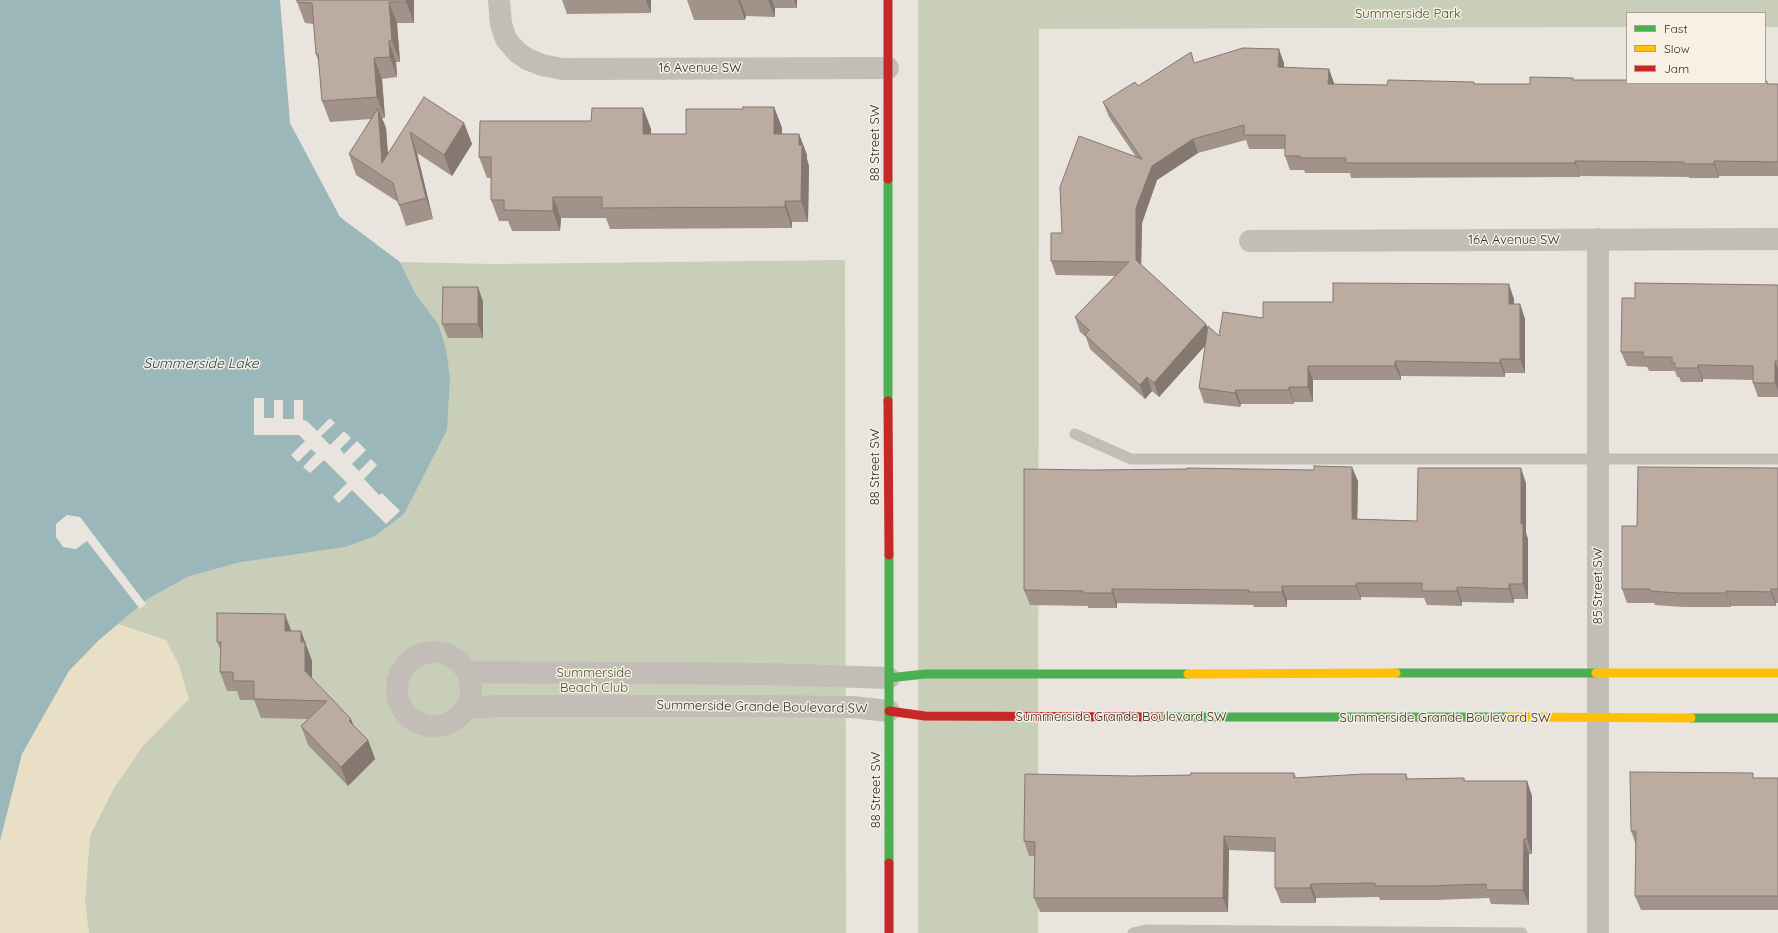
<!DOCTYPE html>
<html>
<head>
<meta charset="utf-8">
<style>
	body { margin:0 }
	#map { position:relative; width:1778px; height:933px; overflow:hidden; background:#e9e5de; font-family:Quicksand,sans-serif }
	canvas { display:block }
	.legend { position:absolute; left:1626px; top:12px; width:140px; height:72px; box-sizing:border-box; background:#f7f0e5; border:1px solid #a8a199; margin:0; padding:5px 7px; list-style:none; font-size:12px; color:#322b26 }
	.legend li { display:flex; align-items:center; gap:8px; height:20px }
	.legend b { width:20px; border:1px solid #a8a199 }
</style>
</head>
<body>
<div id="map">
<canvas width="1778" height="933"></canvas>
<ul class="legend">
<li><b style="height:5px;background:#4caf50"></b>Fast</li>
<li><b style="height:5px;background:#ffc107"></b>Slow</li>
<li><b style="height:5px;background:#c62828"></b>Jam</li>
</ul>
</div>
<script>
const g = document.querySelector('canvas').getContext('2d');
g.lineJoin = 'round';
function fillPath(path, color) {
  g.fillStyle = color;
  g.fill(path, 'evenodd');
}
function poly(rows) {
  const path = new Path2D();
  for (const r of rows) {
    if (r.length === 3) {
      path.moveTo(r[0] + r[2], r[1]);
      path.arc(r[0], r[1], r[2], 0, 2 * Math.PI);
      continue;
    }
    path.moveTo(r[0], r[1]);
    for (let i = 2; i < r.length; i += 2) path.lineTo(r[i], r[i + 1]);
  }
  return path;
}
function strokePath(path, color, width, dash) {
  g.strokeStyle = color;
  g.lineWidth = width;
  g.lineCap = dash ? 'butt' : 'round';
  g.setLineDash(dash || []);
  g.stroke(path);
}
function label(font, color, halo, rows, align = 'center') {
  g.font = font + ' Quicksand,sans-serif';
  g.lineWidth = 3;
  g.setLineDash([]);
  g.textBaseline = 'middle';
  g.strokeStyle = halo;
  g.fillStyle = color;
  for (const [text, x, y, turn = 0] of rows) {
    g.save();
    g.translate(x, y);
    g.rotate((+turn || 0) * Math.PI / 180);
    g.textAlign = isNaN(turn) ? turn : align;
    if (halo) g.strokeText(text, 0, 0);
    g.fillText(text, 0, 0);
    g.restore();
  }
}
const green = poly([
	[918,0,1778,0,1778,27,1765,27,1765,13,1627,13,1627,27,1039,29,1038,933,918,933],
	[845,260,846,933,0,933,0,841,99,640,148,599,187,577,241,562,438,324,415,293,400,262,495,264]
]);
const sand = poly([
	[118,624,166,640,179,665,189,699,143,746,114,788,90,836,85,902,89,933,0,933,0,838,22,755,69,671,99,640]
]);
const water = poly([
	[0,0,280,0,290,123,340,217,400,262,415,293,438,324,446,349,450,378,447,430,404,514,375,536,345,547,241,562,187,577,148,599,99,640,69,671,22,754,0,841]
]);
const pier = poly([
	[254,398,264,398,264,418,274,418,274,400,283,400,283,419,294,419,294,400,303,400,303,420,307,421,317,431,330,418,335,423,321,436,330,445,344,431,351,438,340,449,344,454,357,441,366,450,352,464,359,471,371,459,377,465,364,479,379,495,382,493,400,511,386,524,352,490,339,503,333,497,347,483,324,460,310,473,303,467,316,453,311,449,298,462,291,455,305,441,299,435,254,435],
	[67,515,80,517,146,604,140,609,87,541,76,549,63,547,56,537,56,524]
]);
const lane = poly([
	[1075,434,1131,459,1778,459],
	[1133,933,1145,930,1522,933]
]);
const street = poly([
	[499,0,501,24,506,39,517,52,527,59,542,65,562,69,888,68],
	[1598,239,1598,933],
	[1250,241,1778,239],
	[434,689,37],
	[467,672,768,674,889,678],
	[466,708,499,706,768,706,852,707,889,711]
]);
const fast = poly([
	[888,179,888,401],
	[889,555,889,863],
	[1396,673,1596,673],
	[889,678,925,674,1188,674],
	[1160,717,1508,717],
	[1691,718,1778,718]
]);
const slow = poly([
	[1596,673,1778,673],
	[1188,674,1396,673],
	[1508,717,1691,718]
]);
const jam = poly([
	[888,0,888,179],
	[888,401,889,555],
	[889,711,925,716,1160,717],
	[889,863,889,933]
]);
const wall = poly([
	[414,0,414,23,397,23,400,62,396,62,397,77,382,79,385,118,382,118,386,128,388,155,424,97,464,123,472,144,452,176,417,153,433,219,406,226,398,202,356,175,349,154,371,119,330,122,322,101,319,63,316,54,314,24,305,23,297,2],
	[562,0,651,0,651,13,567,14],
	[687,0,797,0,797,8,775,8,775,17,746,16,745,20,694,20],
	[1195,63,1284,63,1284,68,1329,69,1334,84,1387,85,1530,84,1573,78,1573,80,1778,84,1778,176,1719,176,1719,178,1689,178,1689,177,1580,176,1580,177,1351,178,1350,173,1305,173,1304,170,1290,170,1285,156,1285,149,1249,149,1246,140,1198,153,1157,180,1142,223,1141,265,1206,324,1208,329,1219,336,1263,318,1333,302,1514,299,1514,304,1520,304,1525,319,1525,373,1505,373,1505,377,1401,376,1401,380,1313,380,1313,402,1294,402,1294,404,1241,404,1240,407,1204,403,1199,388,1205,346,1159,397,1152,391,1145,399,1090,349,1086,337,1080,332,1075,317,1115,276,1056,275,1051,261,1062,233,1136,157,1109,117,1103,102,1138,86],
	[774,107,782,128,782,134,799,134,807,155,807,159,809,166,808,222,792,222,792,228,610,229,606,218,561,218,560,231,512,231,508,221,499,221,491,200,491,178,487,178,479,157,591,121,643,108,651,129,651,134,686,134,743,109],
	[1778,285,1778,397,1758,397,1753,383,1753,380,1703,379,1703,382,1681,382,1679,377,1677,377,1675,371,1649,371,1647,367,1627,366,1621,352,1635,298],
	[478,287,483,302,483,338,448,338,442,324],
	[1778,468,1778,603,1776,603,1776,606,1731,606,1731,607,1683,607,1655,605,1654,603,1627,603,1622,589,1637,526],
	[1358,481,1357,519,1417,521,1526,483,1526,533,1528,539,1528,599,1514,599,1514,603,1462,602,1462,606,1427,605,1424,598,1361,597,1361,600,1287,600,1287,607,1254,607,1253,605,1117,603,1117,608,1088,608,1088,606,1030,605,1024,590],
	[292,631,301,631,312,661,312,679,351,719,354,727,368,740,375,759,348,786,308,745,301,726,308,719,261,718,254,700,240,700,237,691,227,691,220,672,221,651,217,642],
	[1294,773,1296,778,1406,774,1408,779,1464,778,1465,781,1527,781,1532,796,1532,854,1529,854,1529,905,1491,904,1489,898,1435,900,1380,900,1379,897,1316,898,1316,903,1281,903,1275,888,1275,852,1229,850,1228,912,1040,912,1034,898,1035,856,1029,856,1024,841,1133,776],
	[1754,778,1778,778,1778,910,1641,910,1635,896,1636,845,1631,831]
]);
const shadedWall = poly([
	[406,0,414,0,414,23,406,2],
	[646,0,651,0,651,13],
	[738,0,740,0,746,16,745,20],
	[768,0,772,0,775,8,775,17],
	[794,0,797,0,797,8],
	[389,2,397,23,400,62,392,41],
	[389,41,396,62,397,77,390,57],
	[1279,49,1284,63,1284,82,1278,67],
	[374,58,382,79,385,118,377,97],
	[1329,69,1334,83,1334,99,1328,84],
	[774,107,782,128,782,155,774,134],
	[378,108,386,128,390,181,382,163],
	[643,108,651,129,651,155,643,134],
	[464,123,472,144,452,176,444,155],
	[410,132,417,153,433,219,426,198],
	[799,134,807,155,807,159,809,166,808,222,801,201],
	[1193,139,1198,153,1157,180,1142,223,1141,274,1136,260,1136,208,1152,166],
	[1575,161,1580,176,1580,177,1575,163],
	[1714,161,1719,176,1719,178,1714,164],
	[553,197,561,218,560,231,553,211],
	[785,201,792,222,792,228,785,207],
	[1509,284,1514,299,1514,319,1509,304],
	[478,287,483,302,483,338,478,324],
	[1520,304,1525,319,1525,373,1520,359],
	[1206,324,1211,339,1159,397,1154,383],
	[1500,359,1505,373,1505,377,1500,363],
	[1395,361,1401,376,1401,380,1395,366],
	[1775,361,1778,369,1778,391,1775,383],
	[1698,365,1703,379,1703,382,1698,368],
	[1308,366,1313,380,1313,402,1308,387],
	[1147,377,1152,391,1145,399,1140,385],
	[1289,387,1294,402,1294,404,1289,390],
	[1236,390,1241,404,1240,407,1235,393],
	[1352,467,1358,481,1357,534,1352,519],
	[1521,468,1526,483,1526,533,1528,539,1528,599,1523,584,1521,524],
	[1356,583,1361,597,1361,600,1356,586],
	[1509,584,1514,599,1514,603,1509,589],
	[1282,586,1287,600,1287,607,1282,592],
	[1457,587,1462,602,1462,606,1457,591],
	[1112,589,1117,603,1117,608,1112,593],
	[1771,589,1776,603,1776,606,1771,592],
	[1726,591,1731,606,1731,607,1726,593],
	[285,614,292,633,285,631],
	[301,631,312,661,312,690,305,671,301,642],
	[351,719,358,738,349,721],
	[368,740,375,759,348,786,341,767],
	[1527,781,1532,796,1532,854,1527,839],
	[1224,836,1229,850,1228,912,1223,898],
	[1524,839,1529,854,1529,905,1523,890],
	[1311,884,1316,898,1316,903,1310,888]
]);
const building = poly([
	[297,0,406,0,406,2,389,2,392,41,389,41,390,57,374,58,377,97,322,101,318,54,316,54,312,3,297,2,297,0],
	[1243,48,1279,49,1278,67,1329,69,1328,84,1387,85,1388,80,1474,82,1474,84,1530,84,1530,77,1573,78,1573,80,1627,80,1627,83,1765,83,1765,81,1767,81,1767,84,1778,84,1778,162,1714,161,1714,164,1684,164,1684,162,1575,161,1575,163,1346,163,1346,158,1300,158,1300,156,1285,156,1285,135,1244,135,1244,125,1193,139,1152,166,1136,208,1136,260,1206,324,1154,383,1147,377,1140,385,1085,335,1089,330,1075,317,1129,262,1051,261,1051,233,1062,233,1060,187,1079,136,1142,159,1103,102,1135,82,1138,86,1191,52,1194,63,1243,48],
	[424,97,464,123,444,155,410,132,426,198,399,205,393,183,349,154,378,108,382,163,424,97],
	[743,107,774,107,774,134,799,134,799,145,802,145,801,201,785,201,785,207,602,208,602,197,553,197,553,211,504,210,504,200,491,200,491,157,479,157,480,121,591,121,592,108,643,108,643,134,686,134,686,109,743,109,743,107],
	[1333,283,1509,284,1509,304,1520,304,1520,359,1500,359,1500,363,1395,361,1395,366,1308,366,1308,387,1289,387,1289,390,1236,390,1235,393,1199,388,1208,326,1219,336,1223,312,1263,318,1263,302,1333,302,1333,283],
	[1635,283,1778,285,1778,361,1775,361,1775,383,1753,383,1753,366,1698,365,1698,368,1675,368,1675,363,1672,363,1672,357,1643,357,1643,352,1621,352,1622,298,1635,298,1635,283],
	[443,287,478,287,478,324,442,324,443,287],
	[1314,466,1352,467,1352,519,1417,521,1418,468,1521,468,1521,524,1523,524,1523,584,1509,584,1509,589,1457,587,1457,591,1422,591,1422,583,1356,583,1356,586,1282,586,1282,592,1249,592,1249,590,1112,589,1112,593,1083,593,1083,591,1024,590,1024,469,1093,470,1187,469,1187,468,1314,470,1314,466],
	[1638,467,1778,468,1778,589,1771,589,1771,592,1726,591,1726,593,1678,593,1650,591,1650,589,1622,589,1622,526,1637,526,1638,467],
	[217,613,285,614,285,631,301,631,301,642,305,642,305,671,351,719,349,721,368,740,341,767,301,726,327,701,254,699,254,681,233,681,233,672,220,672,221,642,217,642,217,613],
	[1630,772,1753,773,1753,778,1778,778,1778,896,1635,896,1636,831,1631,831,1630,772],
	[1191,773,1294,773,1294,778,1364,774,1406,774,1406,779,1464,778,1464,781,1527,781,1527,839,1524,839,1523,890,1486,890,1486,884,1430,886,1375,886,1375,883,1311,884,1310,888,1275,888,1275,838,1224,836,1223,898,1034,898,1035,842,1024,841,1025,774,1133,776,1191,775,1191,773]
]);
const parkNames = [
	["Summerside Park",1408,14],
	["Summerside",594,673],
	["Beach Club",594,688]
];
const streetNames = [
	["16 Avenue SW",700,68],
	["88 Street SW",875,143,-90],
	["16A Avenue SW",1514,240],
	["88 Street SW",875,467,-90],
	["85 Street SW",1598,586,-90],
	["Summerside Grande Boulevard SW",762,707,1],
	["Summerside Grande Boulevard SW",1121,717],
	["Summerside Grande Boulevard SW",1445,718],
	["88 Street SW",876,790,-90]
];
const waterNames = [
	["Summerside Lake",201,364]
];
fillPath(green, '#c9ceb9');
fillPath(sand, '#e8dfc6');
fillPath(water, '#9cb7b9');
fillPath(pier, '#e9e5de');
strokePath(lane, '#c2bdb7', 11);
strokePath(street, '#c2bdb7', 22);
strokePath(fast, '#4caf50', 9);
strokePath(slow, '#ffc107', 9);
strokePath(jam, '#c62828', 9);
fillPath(wall, '#a2938a');
fillPath(shadedWall, '#847871');
fillPath(building, '#bcaba1');
strokePath(building, '#847871', 1);
label('13px', '#3f4e2c', '#f7f0e5', parkNames);
label('13px', '#322b26', '#f7f0e5', streetNames);
label('italic 14px', '#20484f', '#f7f0e5', waterNames);
</script>
</body>
</html>
